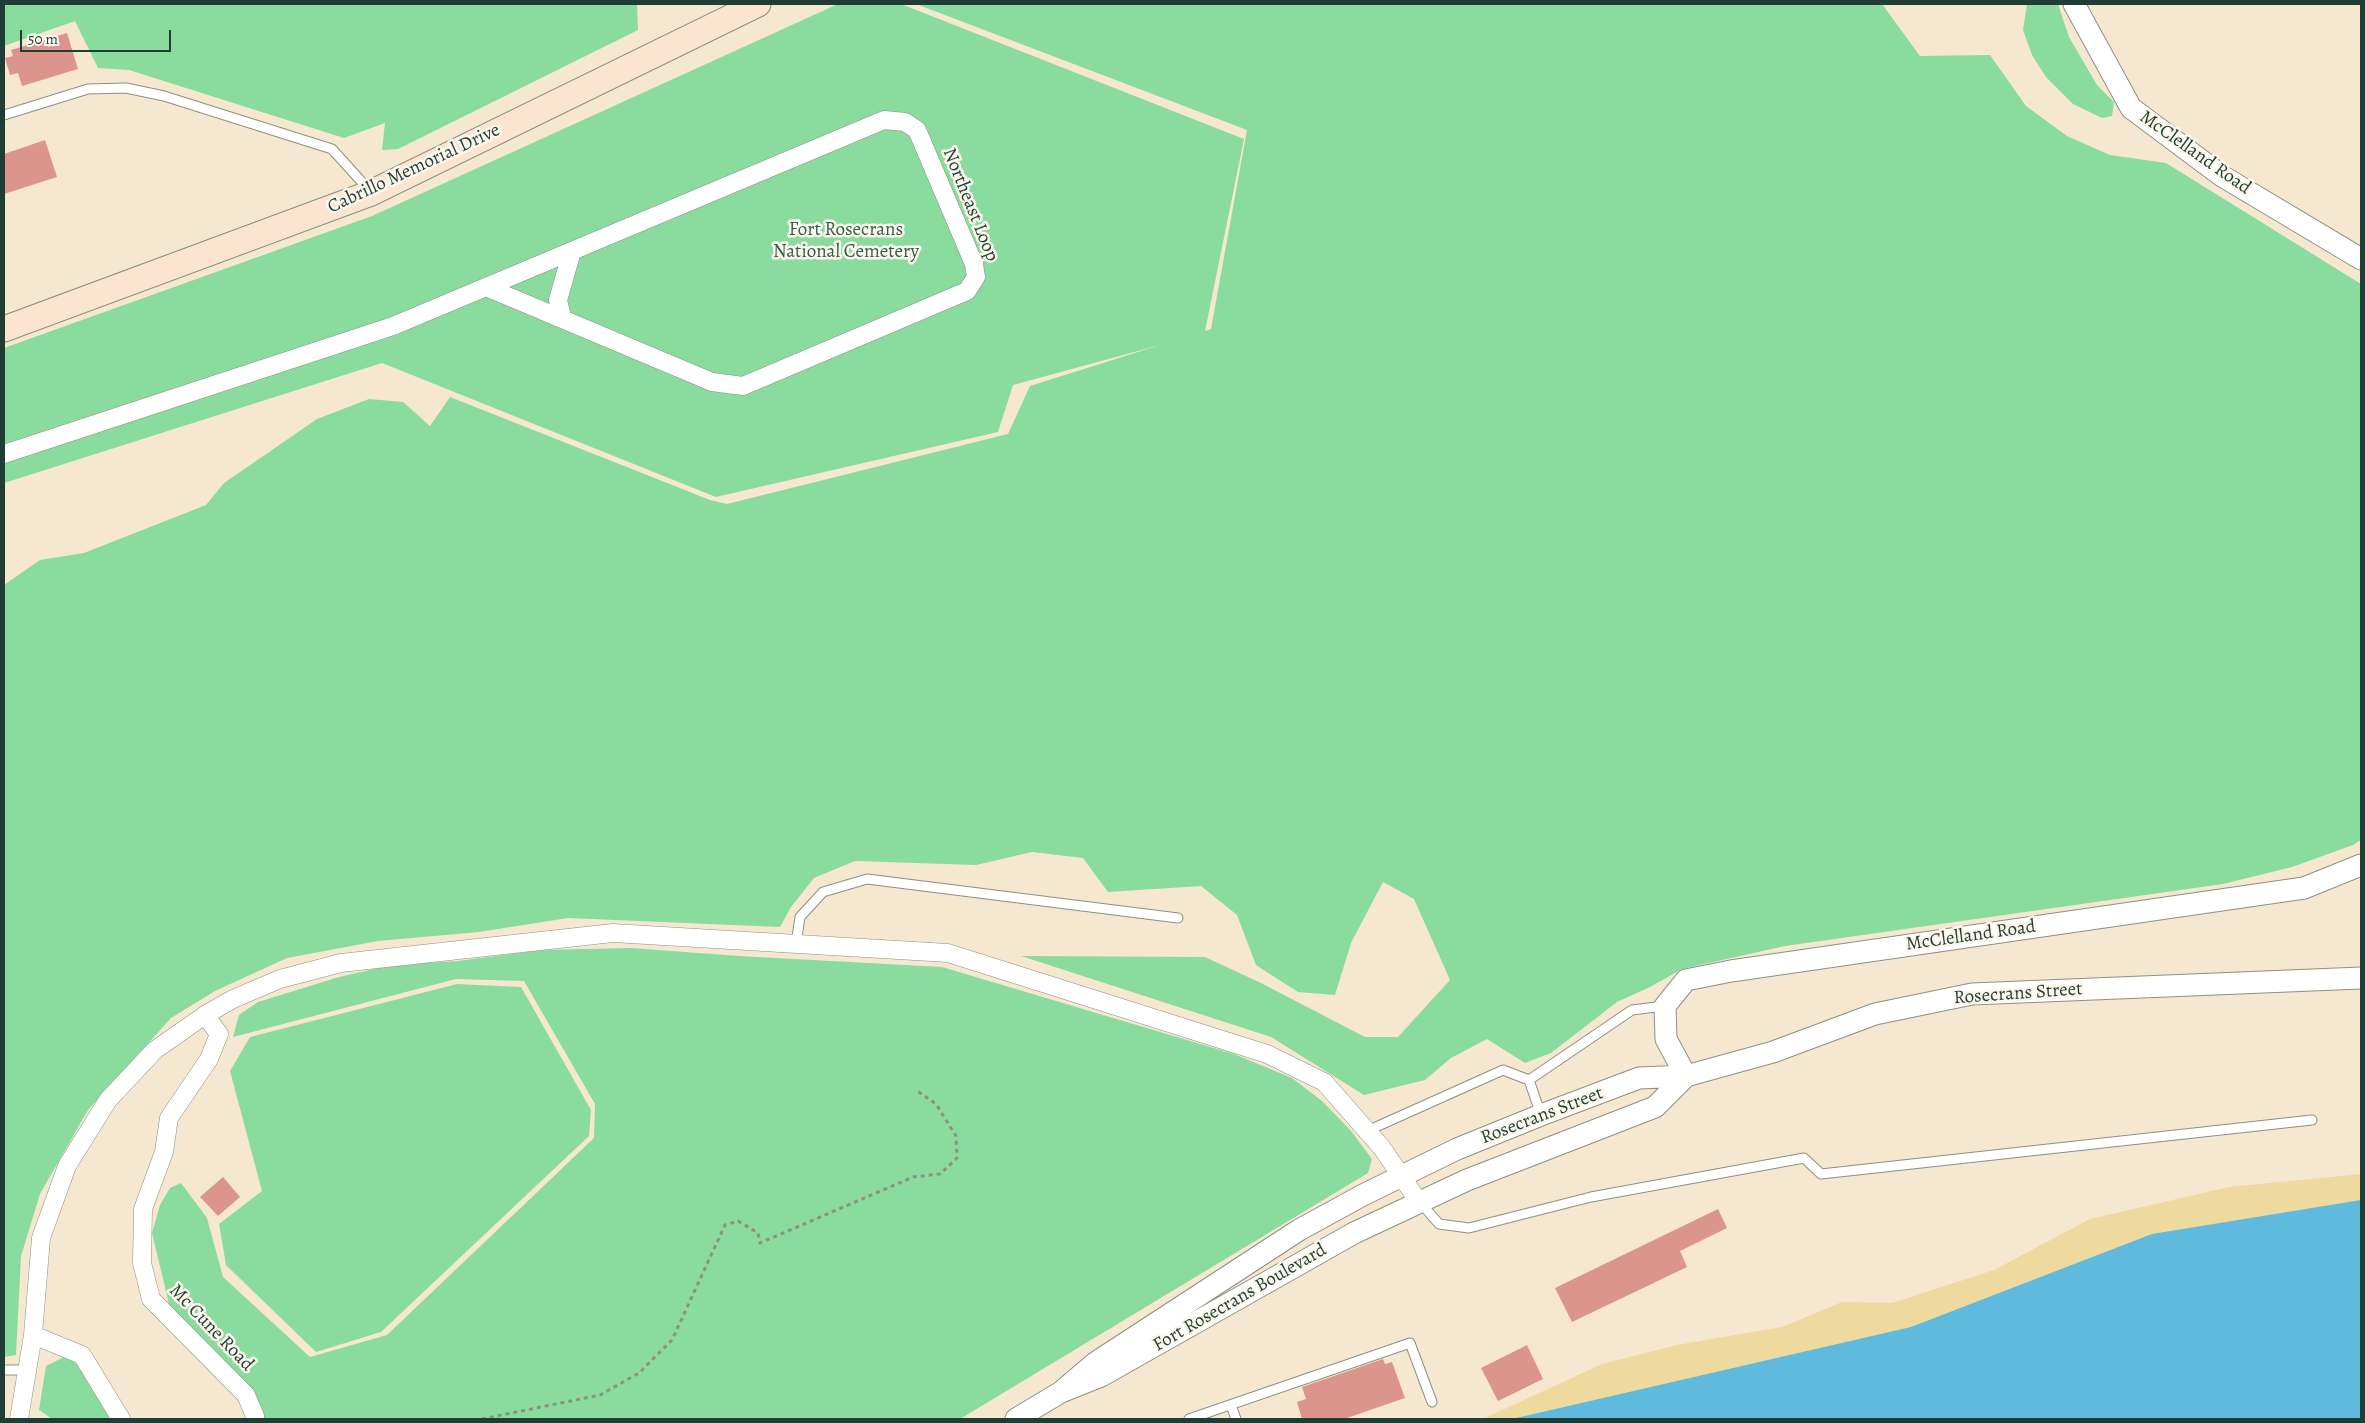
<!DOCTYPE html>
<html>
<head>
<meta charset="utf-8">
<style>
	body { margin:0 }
	#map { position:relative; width:2365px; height:1423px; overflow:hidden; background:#f6e7d1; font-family:Alegreya,serif }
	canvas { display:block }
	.frame { position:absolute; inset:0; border:5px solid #1f3d34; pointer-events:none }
	.scale { position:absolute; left:20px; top:30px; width:151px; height:22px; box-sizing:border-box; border:2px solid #1f3d34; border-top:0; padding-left:6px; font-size:15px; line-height:18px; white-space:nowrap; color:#1f3d34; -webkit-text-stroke:4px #fbf7ec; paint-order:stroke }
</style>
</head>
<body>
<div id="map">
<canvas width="2365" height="1423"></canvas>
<div class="frame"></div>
<div class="scale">50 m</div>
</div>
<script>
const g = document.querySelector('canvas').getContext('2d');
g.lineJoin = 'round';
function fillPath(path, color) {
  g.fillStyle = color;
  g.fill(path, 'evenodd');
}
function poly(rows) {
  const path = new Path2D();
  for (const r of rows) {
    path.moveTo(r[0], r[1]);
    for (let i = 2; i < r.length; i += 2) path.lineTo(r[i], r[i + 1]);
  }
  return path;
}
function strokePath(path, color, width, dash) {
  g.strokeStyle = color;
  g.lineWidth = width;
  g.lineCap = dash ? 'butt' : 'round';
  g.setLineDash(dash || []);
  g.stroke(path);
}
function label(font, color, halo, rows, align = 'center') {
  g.font = font + ' Alegreya,serif';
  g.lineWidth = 5;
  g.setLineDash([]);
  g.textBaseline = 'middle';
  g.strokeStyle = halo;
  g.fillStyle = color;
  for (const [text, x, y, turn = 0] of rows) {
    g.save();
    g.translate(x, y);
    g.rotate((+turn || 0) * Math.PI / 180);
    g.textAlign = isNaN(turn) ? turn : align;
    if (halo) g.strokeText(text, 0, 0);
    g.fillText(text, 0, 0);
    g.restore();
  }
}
const green = poly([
	[4,4,637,4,638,30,398,149,382,150,385,123,344,138,129,70,98,68,75,21,4,46],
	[838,4,901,4,1244,139,1205,331,1211,329,1247,130,916,4,1882,4,1920,56,1990,55,2026,106,2067,136,2110,155,2166,163,2361,284,2361,840,2353,845,2292,867,2223,884,1785,946,1682,969,1650,987,1617,1002,1551,1053,1525,1063,1487,1039,1451,1058,1425,1080,1364,1095,1271,1037,1021,956,1205,957,1261,983,1365,1037,1398,1037,1450,980,1414,899,1383,882,1351,943,1335,995,1298,992,1256,965,1237,915,1201,886,1108,892,1083,858,1032,852,976,865,855,861,814,878,791,907,780,927,568,918,479,932,378,941,287,958,215,991,171,1018,88,1110,40,1194,21,1256,16,1355,4,1357,4,585,40,560,84,553,206,505,224,483,317,419,369,399,403,402,430,426,450,397,710,500,727,504,1008,434,1030,386,1160,345,1013,385,998,432,716,497,382,363,4,483,4,348,372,216],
	[2027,4,2058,4,2069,37,2097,85,2114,102,2112,116,2102,118,2073,104,2046,77,2032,55,2023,30],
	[631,948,739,956,942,967,1234,1054,1292,1078,1322,1101,1351,1131,1372,1159,1368,1173,960,1419,264,1419,239,1375,170,1308,152,1233,160,1205,170,1188,181,1183,207,1218,223,1277,310,1357,387,1335,594,1138,595,1104,524,981,456,979,233,1037,239,1015,258,1002,339,977,392,965,458,961,542,950],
	[457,984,521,987,591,1110,589,1136,381,1332,316,1352,226,1265,219,1224,262,1191,230,1071,250,1037],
	[64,1357,78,1364,110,1419,52,1419,39,1410,46,1366]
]);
const sand = poly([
	[2361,1174,2361,1261,1833,1419,1483,1419,1602,1364,1677,1345,1782,1327,1842,1302,1892,1303,1994,1270,2090,1219,2229,1187]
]);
const water = poly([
	[2361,1200,2361,1419,1512,1419,1911,1327,2152,1234]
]);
const building = poly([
	[67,33,78,69,22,86,18,73,10,75,5,58,13,56,11,50],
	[45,140,57,177,4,194,4,154],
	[223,1177,240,1197,218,1216,200,1197],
	[1718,1209,1727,1228,1680,1251,1687,1267,1572,1322,1555,1288],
	[1527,1345,1543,1379,1498,1401,1481,1368],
	[1383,1359,1385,1364,1392,1362,1405,1398,1344,1419,1302,1419,1297,1402,1306,1399,1302,1387]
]);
const path = poly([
	[482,1419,600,1395,639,1373,672,1340,725,1225,738,1221,758,1233,760,1243,913,1177,940,1174,957,1158,956,1136,936,1104,916,1090]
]);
const service = poly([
	[4,115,88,89,126,88,164,96,332,149,370,191],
	[796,944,800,917,823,892,867,879,1178,918],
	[1541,1115,1529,1080,1632,1010,1664,1006],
	[1367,1131,1503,1070,1529,1080],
	[1420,1202,1439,1224,1469,1228,1591,1197,1804,1158,1821,1174,2312,1120],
	[4,1370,26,1370],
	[1231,1405,1236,1419],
	[1189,1419,1410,1343,1432,1402]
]);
const minor = poly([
	[562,318,558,300,572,251],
	[4,454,393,326,486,287,884,120,905,122,917,130,974,264,976,277,967,291,743,386,712,382,486,287],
	[205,1015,219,1034,209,1059,169,1118,164,1152,143,1209,142,1263,151,1299,246,1395,255,1416,254,1419],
	[33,1335,41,1238,67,1166,108,1100,155,1050,205,1015,233,999,280,979,341,963,613,933,948,953,1267,1054,1324,1082,1382,1148,1419,1202],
	[19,1419,33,1335,82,1355,121,1419]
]);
const tertiary = poly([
	[2074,4,2131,108,2222,176,2361,259],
	[1686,1076,1666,1039,1665,1006,1686,980,1731,971,2304,888,2361,865],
	[1061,1392,1095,1363,1299,1230,1363,1195,1457,1149,1541,1115,1639,1078,1686,1076,1773,1052,1875,1014,1972,994,2361,978],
	[1016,1419,1061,1392,1101,1376,1354,1233,1467,1180,1655,1107,1686,1076]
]);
const secondary = poly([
	[4,329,371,193,758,4]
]);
const streetNames = [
	["McClelland Road",2195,153,35],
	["Cabrillo Memorial Drive",414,169,-25],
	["Northeast Loop",970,205,68],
	["McClelland Road",1971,936,-8],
	["Rosecrans Street",2018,994,-4],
	["Rosecrans Street",1542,1116,-21],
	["Fort Rosecrans Boulevard",1240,1298,-30],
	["Mc Cune Road",211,1328,46]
];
const parkNames = [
	["Fort Rosecrans",846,230],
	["National Cemetery",846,252]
];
fillPath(green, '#89dc9e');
fillPath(sand, '#eeda9e');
fillPath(water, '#60bade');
fillPath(building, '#dc958c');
strokePath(service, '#8a9282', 11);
strokePath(minor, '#8a9282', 19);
strokePath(tertiary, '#8a9282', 23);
strokePath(secondary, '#8a9282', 27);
strokePath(path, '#8a9282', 3, [4, 4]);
strokePath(service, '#fff', 9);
strokePath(minor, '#fff', 18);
strokePath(tertiary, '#fff', 21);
strokePath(secondary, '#fce5d0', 25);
label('19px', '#1f3d34', '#fbf7ec', streetNames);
label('19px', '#345d49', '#fbf7ec', parkNames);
</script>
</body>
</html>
